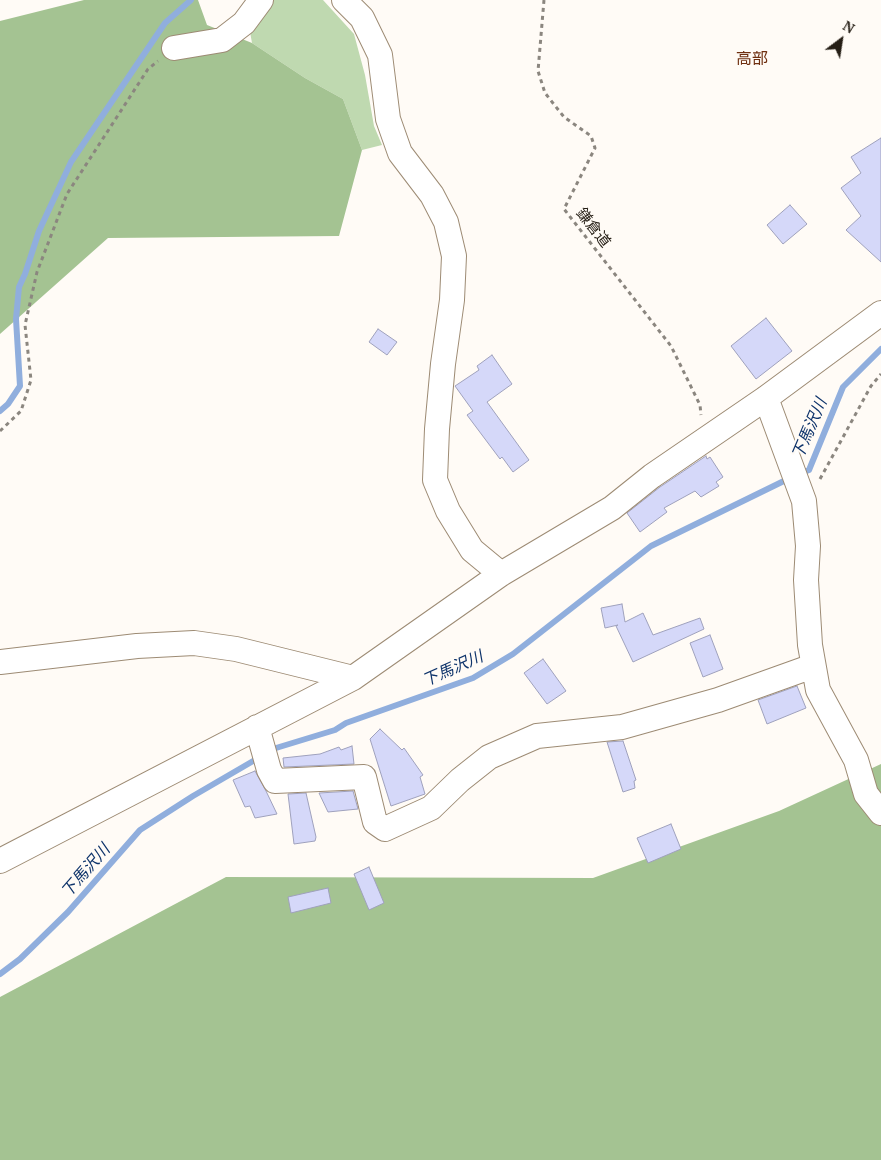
<!DOCTYPE html>
<html>
<head>
<meta charset="utf-8">
<style>
	body { margin:0 }
	#map { position:relative; width:881px; height:1160px; overflow:hidden; background:#fffbf6; font-family:"PT Serif",serif }
	canvas { display:block }
	.north { position:absolute; left:816px; top:15px; width:50px; height:50px; -webkit-text-stroke:4px #fffbf6; paint-order:stroke; rotate:31deg; font-size:14px; font-weight:700; line-height:20px; text-align:center; color:#251e15 }
	.north::after { content:''; display:block; margin:auto; width:18px; height:22px; background:#251e15; clip-path:polygon(50% 0,100% 100%,50% 72%,0 100%) }
</style>
</head>
<body>
<div id="map">
<canvas width="881" height="1160"></canvas>
<div class="north">N</div>
</div>
<script>
const g = document.querySelector('canvas').getContext('2d');
g.lineJoin = 'round';
function fillPath(path, color) {
  g.fillStyle = color;
  g.fill(path, 'evenodd');
}
function poly(rows) {
  const path = new Path2D();
  for (const r of rows) {
    path.moveTo(r[0], r[1]);
    for (let i = 2; i < r.length; i += 2) path.lineTo(r[i], r[i + 1]);
  }
  return path;
}
function strokePath(path, color, width, dash) {
  g.strokeStyle = color;
  g.lineWidth = width;
  g.lineCap = dash ? 'butt' : 'round';
  g.setLineDash(dash || []);
  g.stroke(path);
}
function label(font, color, halo, rows, align = 'center') {
  g.font = font + ' "PT Serif","Noto Sans JP",serif';
  g.lineWidth = 4;
  g.setLineDash([]);
  g.textBaseline = 'middle';
  g.strokeStyle = halo;
  g.fillStyle = color;
  for (const [text, x, y, turn = 0] of rows) {
    g.save();
    g.translate(x, y);
    g.rotate((+turn || 0) * Math.PI / 180);
    g.textAlign = isNaN(turn) ? turn : align;
    if (halo) g.strokeText(text, 0, 0);
    g.fillText(text, 0, 0);
    g.restore();
  }
}
const green = poly([
	[269,0,323,0,354,34,365,75,374,126,382,145,362,150,343,99,305,78,252,43,249,26]
]);
const forest = poly([
	[84,0,198,0,207,25,252,43,305,78,343,99,362,150,339,236,108,238,0,334,0,21],
	[881,764,881,1160,0,1160,0,997,226,877,593,878,779,811]
]);
const stream = poly([
	[0,411,8,404,20,386,16,319,19,287,25,274,39,231,71,162,165,23,191,0],
	[799,474,809,470,843,387,881,349],
	[268,752,276,748,335,730,346,723,473,678,513,654,651,546,790,478],
	[0,974,20,959,68,912,140,830,193,796,260,757]
]);
const building = poly([
	[881,138,881,262,846,230,861,216,841,188,861,173,851,157,881,138],
	[790,205,807,224,783,244,767,225,790,205],
	[766,318,792,351,756,379,731,346,766,318],
	[378,329,397,342,387,355,369,342,378,329],
	[492,355,512,384,487,402,529,460,513,472,502,457,500,459,467,415,473,411,455,386,479,370,477,366,492,355],
	[706,456,707,459,710,457,723,477,716,482,719,486,701,497,695,491,664,508,667,512,640,532,627,513,660,487,706,456],
	[622,604,625,622,643,613,653,635,700,618,704,629,633,662,616,626,618,625,605,628,601,608,622,604],
	[710,635,723,669,703,677,690,643,710,635],
	[543,659,566,691,547,704,524,673,543,659],
	[797,686,806,708,767,724,758,700,797,686],
	[380,729,402,750,404,748,423,775,420,777,425,794,391,806,370,739,380,729],
	[623,741,636,780,634,781,635,788,623,792,607,742,623,741],
	[352,746,354,764,284,767,283,758,320,754,339,747,341,750,352,746],
	[255,771,266,791,277,814,255,818,250,806,245,807,233,780,255,771],
	[353,791,358,809,328,812,319,793,353,791],
	[306,793,316,837,315,841,294,844,288,794,306,793],
	[671,824,681,849,648,863,637,838,671,824],
	[369,867,384,903,369,910,354,874,369,867],
	[328,888,331,903,291,913,288,897,328,888]
]);
const path = poly([
	[544,0,538,71,545,93,564,117,591,136,595,148,564,209,671,346,700,405,701,415],
	[0,431,21,411,31,380,25,325,37,272,67,194,148,69,158,61],
	[820,479,871,386,881,374]
]);
const minor = poly([
	[344,0,362,18,380,55,388,119,400,153,432,195,446,222,454,256,452,300,443,364,437,429,435,480,448,511,472,550,501,574],
	[174,48,222,40,244,23,261,0],
	[766,398,804,501,808,546,806,580,810,645,818,690,856,760,866,794,881,813],
	[0,662,137,646,194,643,236,649,353,678],
	[257,727,269,770,275,781,364,777,375,822,385,829,431,808,460,780,489,757,537,736,622,727,718,700,813,666],
	[0,861,353,678,501,574,612,508,652,476,766,398,881,313]
]);
const streetNames = [
	["鎌倉道",593,228,52]
];
const neighbourhoodNames = [
	["高部",752,59]
];
const waterNames = [
	["下馬沢川",810,429,-67],
	["下馬沢川",453,669,-24],
	["下馬沢川",86,871,-49]
];
fillPath(green, '#bfd9b0');
fillPath(forest, '#a4c392');
strokePath(stream, '#90aedd', 6);
fillPath(building, '#d5d8f9');
strokePath(building, '#9fa1bc', 1);
strokePath(minor, '#9d8b74', 26);
strokePath(path, '#8b867f', 3, [4, 4]);
strokePath(minor, '#fff', 24);
label('15px', '#251e15', '#fffbf6', streetNames);
label('16px', '#6f2f10', '#fffbf6', neighbourhoodNames);
label('italic 16px', '#0f346b', '#fffbf6', waterNames);
</script>
</body>
</html>
